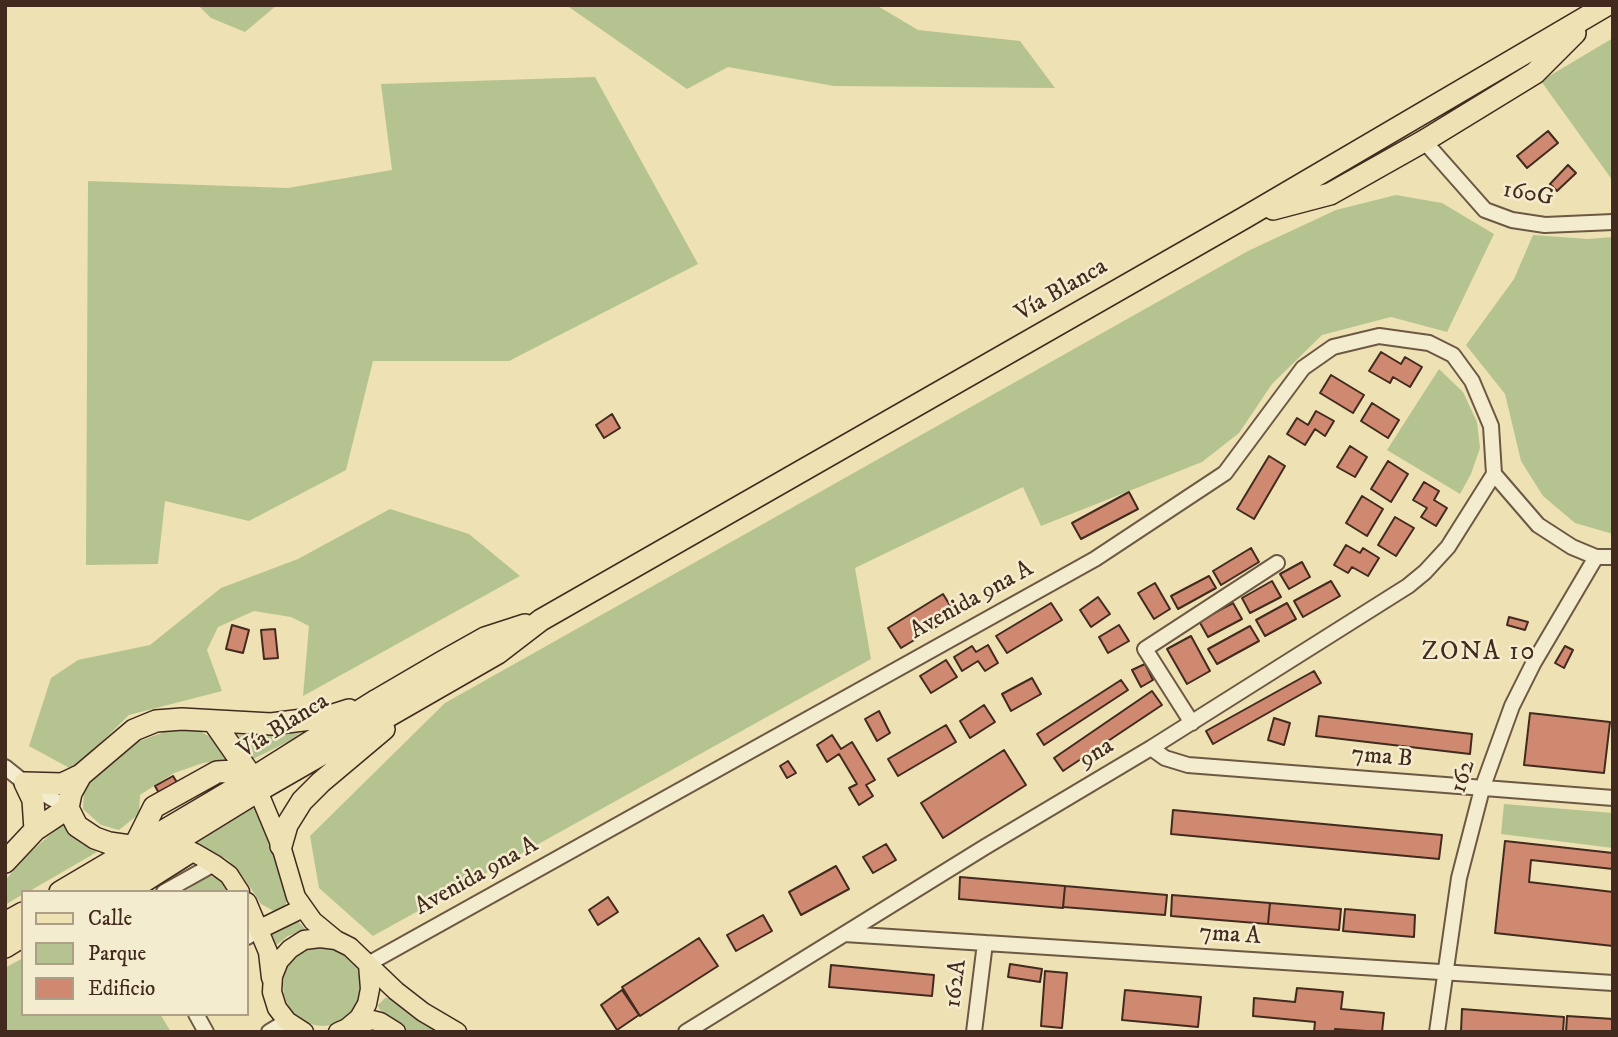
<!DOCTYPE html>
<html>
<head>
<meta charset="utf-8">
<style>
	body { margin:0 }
	#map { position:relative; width:1618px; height:1037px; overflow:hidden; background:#eee1b4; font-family:"IM FELL DW Pica",serif }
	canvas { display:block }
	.frame { position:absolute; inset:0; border:7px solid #422a1f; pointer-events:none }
	.legend { position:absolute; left:21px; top:890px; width:228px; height:126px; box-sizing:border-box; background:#f4ecce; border:2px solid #ad9e88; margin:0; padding:9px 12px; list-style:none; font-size:21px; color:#422a1f }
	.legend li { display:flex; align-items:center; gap:14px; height:35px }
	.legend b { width:35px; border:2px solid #ad9e88 }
</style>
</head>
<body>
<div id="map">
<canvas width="1618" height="1037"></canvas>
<div class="frame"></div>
<ul class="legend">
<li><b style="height:9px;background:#eee1b4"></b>Calle</li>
<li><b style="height:19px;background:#b5c390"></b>Parque</li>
<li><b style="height:19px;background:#ce8970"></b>Edificio</li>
</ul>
</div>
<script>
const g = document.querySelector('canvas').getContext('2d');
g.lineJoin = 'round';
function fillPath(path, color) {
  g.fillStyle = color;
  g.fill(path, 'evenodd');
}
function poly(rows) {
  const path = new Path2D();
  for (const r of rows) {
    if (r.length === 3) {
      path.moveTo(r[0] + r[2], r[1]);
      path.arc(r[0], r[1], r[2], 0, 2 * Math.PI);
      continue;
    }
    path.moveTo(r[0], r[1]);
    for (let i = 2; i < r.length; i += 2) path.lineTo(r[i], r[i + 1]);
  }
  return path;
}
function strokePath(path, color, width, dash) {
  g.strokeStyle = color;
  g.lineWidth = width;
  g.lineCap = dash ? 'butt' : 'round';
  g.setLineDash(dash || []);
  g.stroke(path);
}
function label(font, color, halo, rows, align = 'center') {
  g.font = font + ' "IM FELL DW Pica",serif';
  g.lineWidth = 5;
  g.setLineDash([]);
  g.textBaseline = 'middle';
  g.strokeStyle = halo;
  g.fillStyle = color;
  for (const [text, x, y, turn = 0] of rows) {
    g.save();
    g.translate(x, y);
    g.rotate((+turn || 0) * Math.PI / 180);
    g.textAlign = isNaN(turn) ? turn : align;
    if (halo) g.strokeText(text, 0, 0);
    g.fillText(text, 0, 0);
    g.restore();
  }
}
const green = poly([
	[198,5,277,5,245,32,211,18],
	[566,5,876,5,918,30,1020,41,1055,88,834,86,728,67,687,89],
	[1613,38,1613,181,1541,81],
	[595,77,698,264,509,361,373,361,346,470,249,521,165,501,158,564,86,565,88,181,288,188,392,170,381,84],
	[1396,195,1442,203,1494,234,1447,332,1391,317,1322,335,1272,384,1239,433,1202,462,1041,526,1023,487,855,568,871,659,373,936,319,888,310,836,445,703,1248,251,1336,210],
	[1533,235,1588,239,1613,237,1613,534,1575,523,1543,496,1521,461,1505,394,1466,345,1514,279],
	[1439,369,1463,392,1477,422,1480,448,1471,474,1460,494,1387,450],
	[390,509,469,534,520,576,303,696,309,626,291,617,254,611,218,627,207,650,222,691,129,715,73,770,29,746,51,678,78,660,150,645,221,588,298,559],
	[196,729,212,738,228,760,203,763,174,773,140,795,139,814,119,830,101,825,83,809,84,788,129,745,167,731],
	[306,733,253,759,238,735],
	[1504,804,1613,813,1613,848,1501,834],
	[253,806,257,808,288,892,286,904,280,910,274,911,261,904,242,875,228,860,204,847,187,842],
	[64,823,82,844,97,852,28,892,23,892,23,894,5,905,5,881,23,858],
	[208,876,219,877,231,892,184,892],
	[298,921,306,930,288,936,275,946,270,931],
	[323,986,40],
	[23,958,23,1014,160,1014,171,1032,5,1032,5,968],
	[385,998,390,998,416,1019,438,1032,409,1032,379,1009,378,1005]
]);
const building = poly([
	[1548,131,1558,143,1527,168,1517,156,1548,131],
	[1568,165,1576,173,1557,191,1550,184,1568,165],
	[1381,352,1401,364,1405,357,1422,367,1410,387,1393,377,1390,383,1369,371,1381,352],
	[1331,375,1364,395,1353,413,1320,393,1331,375],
	[1372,403,1399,420,1388,438,1361,421,1372,403],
	[1316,411,1334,421,1325,436,1315,429,1305,445,1287,434,1297,418,1308,425,1316,411],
	[612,414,620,428,604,438,596,425,612,414],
	[1350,446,1367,457,1355,477,1337,467,1350,446],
	[1269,456,1285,466,1254,519,1237,509,1269,456],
	[1388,461,1408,474,1391,502,1371,489,1388,461],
	[1424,482,1439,491,1434,500,1447,508,1436,526,1421,517,1427,508,1413,500,1424,482],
	[1129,492,1138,509,1081,539,1072,523,1129,492],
	[1362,496,1383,509,1367,536,1346,523,1362,496],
	[1395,517,1414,528,1396,556,1378,545,1395,517],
	[1346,545,1360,553,1363,548,1379,558,1368,576,1352,567,1348,573,1334,565,1346,545],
	[1251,548,1259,562,1221,585,1213,571,1251,548],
	[1302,562,1310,577,1289,589,1280,574,1302,562],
	[1209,576,1216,588,1178,609,1171,596,1209,576],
	[1272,581,1281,597,1250,613,1242,598,1272,581],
	[1331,581,1340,596,1303,617,1294,601,1331,581],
	[1155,583,1170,609,1154,619,1138,593,1155,583],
	[943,594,956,615,901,648,888,628,943,594],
	[1098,597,1110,614,1091,627,1080,610,1098,597],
	[1051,603,1062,620,1007,653,996,636,1051,603],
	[1233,603,1242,619,1208,637,1199,621,1233,603],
	[1287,603,1296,619,1265,636,1256,620,1287,603],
	[1509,617,1528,622,1525,630,1507,625,1509,617],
	[232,625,249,630,243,653,226,649,232,625],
	[1119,625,1129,641,1108,653,1099,637,1119,625],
	[1250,626,1259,641,1217,664,1208,649,1250,626],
	[275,629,278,658,264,659,261,630,275,629],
	[1191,636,1210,671,1187,684,1167,649,1191,636],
	[988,645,998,663,985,671,978,661,962,671,954,657,972,646,976,652,988,645],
	[1565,646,1573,650,1564,668,1555,663,1565,646],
	[946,660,957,677,931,693,920,676,946,660],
	[1145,664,1153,680,1141,687,1132,670,1145,664],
	[1314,671,1321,683,1213,744,1206,731,1314,671],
	[1032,678,1041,694,1011,711,1002,694,1032,678],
	[1121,680,1128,690,1044,745,1037,734,1121,680],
	[1152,691,1162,705,1063,771,1054,758,1152,691],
	[984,705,995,722,970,738,960,721,984,705],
	[879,711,890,733,877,741,865,719,879,711],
	[1530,713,1610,722,1604,773,1524,765,1530,713],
	[1319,716,1472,734,1470,754,1316,736,1319,716],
	[1274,718,1290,723,1284,745,1268,740,1274,718],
	[946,725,956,742,898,776,888,759,946,725],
	[832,735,841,749,852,742,875,780,866,785,873,796,859,805,849,788,857,784,839,754,827,762,817,745,832,735],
	[1004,750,1026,785,943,838,921,803,1004,750],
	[788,761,796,773,787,778,780,766,788,761],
	[173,776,178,784,160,795,155,786,173,776],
	[1173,810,1442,835,1439,859,1171,834,1173,810],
	[1505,841,1613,853,1613,869,1531,860,1529,882,1613,892,1613,946,1495,933,1505,841],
	[886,844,896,860,873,873,863,857,886,844],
	[836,866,849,889,801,915,789,892,836,866],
	[960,877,1065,886,1063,908,959,899,960,877],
	[1065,886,1167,895,1165,915,1063,907,1065,886],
	[1172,895,1270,903,1268,924,1171,916,1172,895],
	[608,897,618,912,598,925,589,910,608,897],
	[1270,903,1341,909,1339,930,1268,924,1270,903],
	[1345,909,1415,915,1414,937,1343,931,1345,909],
	[763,915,772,931,736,951,727,935,763,915],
	[699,938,718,966,640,1016,622,987,699,938],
	[1010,964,1042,969,1040,982,1008,977,1010,964],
	[831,965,934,975,932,996,829,987,831,965],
	[1045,971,1067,973,1062,1028,1041,1026,1045,971],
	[1297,988,1343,992,1341,1009,1384,1013,1382,1032,1335,1029,1335,1032,1314,1032,1315,1022,1253,1016,1254,998,1295,1002,1297,988],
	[622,990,639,1015,617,1030,601,1005,622,990],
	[1125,990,1201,997,1198,1027,1122,1020,1125,990],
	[1462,1009,1564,1017,1563,1032,1461,1031,1462,1009],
	[1567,1016,1613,1019,1613,1032,1566,1032,1567,1016]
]);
const minor = poly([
	[1424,141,1485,210,1512,220,1545,225,1613,222],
	[1494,474,1538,525,1572,547,1596,557,1613,557],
	[1192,723,1145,649,1277,563],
	[1151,748,1165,758,1188,765,1613,798],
	[5,767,25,783,68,808],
	[164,892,214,864],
	[844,934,1613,983],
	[247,937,260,929],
	[368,964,1095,559,1225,473,1303,368,1333,347,1379,336,1429,343,1453,355,1472,381,1491,426,1494,474],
	[196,1014,206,1032],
	[269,1032,287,1021],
	[686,1032,985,847,1151,748,1408,586,1425,572,1448,547,1494,474],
	[974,1032,985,943],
	[1437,1032,1459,878,1482,789,1512,706,1533,664,1596,557]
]);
const major = poly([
	[258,791,281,846,296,897,313,921,336,940],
	[177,850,195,853,214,864,229,875,240,892],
	[247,902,268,952,271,978],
	[260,929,303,908],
	[351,1026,372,1020,380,1022,396,1032],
	[304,1032,287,1021,277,1008,272,992,273,976,279,961,290,949,304,940,320,938,336,940,350,947,396,991,423,1012,457,1032],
	[338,1032,347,1028,359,1018,367,1004,370,989,368,964]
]);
const highway = poly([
	[1273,209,1330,194,1424,141,1535,73,1575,33],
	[213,721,254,780],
	[68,808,77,826,95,838,109,843,137,847],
	[35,830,33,800,25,783,62,784,81,775,134,730,156,721,182,719,271,724,327,717,349,710],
	[281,846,287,825,302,801,321,782,384,729],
	[134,847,154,807,217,772,233,771,253,778],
	[5,862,35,830,68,808,71,793,81,775],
	[60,892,253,778,377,700,442,662,485,638,525,625],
	[94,892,258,791,498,653,541,620,1244,218,1607,5],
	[127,892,190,852],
	[5,923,23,913],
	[5,947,23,936]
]);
const streetNames = [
	["160G",1528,195,10],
	["Vía Blanca",1062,291,-30],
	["Avenida 9na A",972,601,-29],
	["Vía Blanca",284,727,-32],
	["9na",1097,754,-31],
	["7ma B",1382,758,5],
	["162",1464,777,-72],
	["Avenida 9na A",477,877,-29],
	["7ma A",1230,936,4],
	["162A",957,984,-83]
];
const neighbourhoodNames = [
	["ZONA 10",1479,654]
];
fillPath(green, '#b5c390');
fillPath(building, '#ce8970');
strokePath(building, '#422a1f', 2);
strokePath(minor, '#6d5844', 18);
strokePath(major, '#422a1f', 21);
strokePath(highway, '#422a1f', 24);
strokePath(minor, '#f4ecce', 14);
strokePath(major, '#eee1b4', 18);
strokePath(highway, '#eee1b4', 21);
label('24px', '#422a1f', '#f4ecce', streetNames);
g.letterSpacing = '2px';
label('26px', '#422a1f', '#f4ecce', neighbourhoodNames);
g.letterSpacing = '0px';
</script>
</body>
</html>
